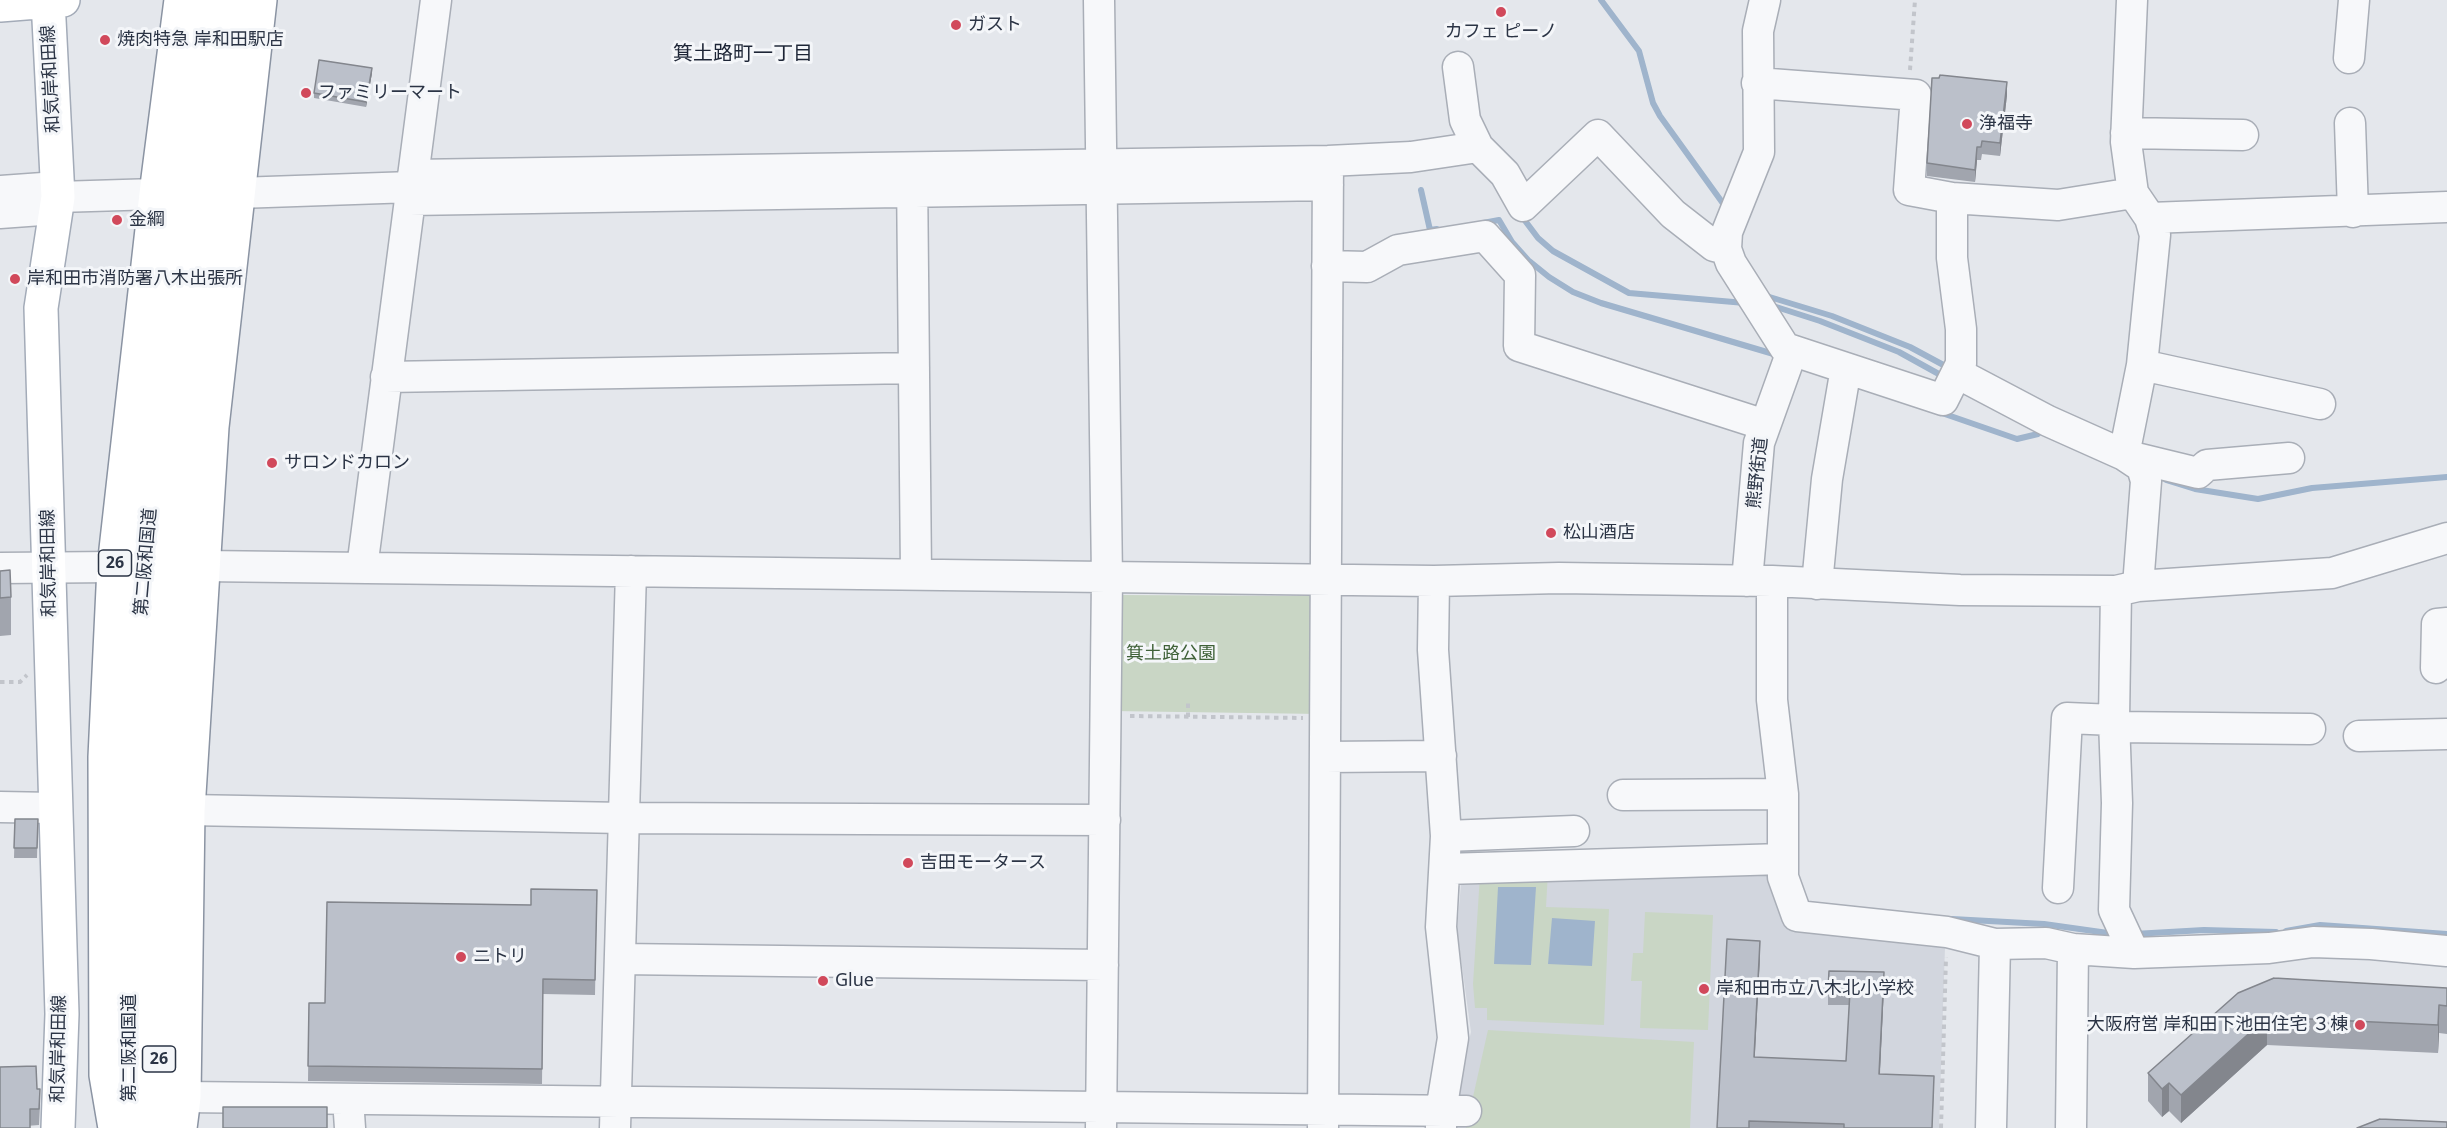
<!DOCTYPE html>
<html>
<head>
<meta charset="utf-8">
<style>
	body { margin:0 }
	canvas { display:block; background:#e4e7ec }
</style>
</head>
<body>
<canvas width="2447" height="1128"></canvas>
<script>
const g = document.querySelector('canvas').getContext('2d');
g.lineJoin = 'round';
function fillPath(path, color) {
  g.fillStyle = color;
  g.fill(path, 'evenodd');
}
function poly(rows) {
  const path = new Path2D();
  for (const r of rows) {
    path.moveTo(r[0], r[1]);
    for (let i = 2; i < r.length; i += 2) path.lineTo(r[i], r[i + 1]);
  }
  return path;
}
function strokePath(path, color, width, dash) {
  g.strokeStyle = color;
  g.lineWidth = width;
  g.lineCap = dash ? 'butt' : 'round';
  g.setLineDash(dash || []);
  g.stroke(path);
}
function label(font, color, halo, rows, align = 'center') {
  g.font = font + ' "Noto Sans","Noto Sans JP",sans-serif';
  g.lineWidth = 6;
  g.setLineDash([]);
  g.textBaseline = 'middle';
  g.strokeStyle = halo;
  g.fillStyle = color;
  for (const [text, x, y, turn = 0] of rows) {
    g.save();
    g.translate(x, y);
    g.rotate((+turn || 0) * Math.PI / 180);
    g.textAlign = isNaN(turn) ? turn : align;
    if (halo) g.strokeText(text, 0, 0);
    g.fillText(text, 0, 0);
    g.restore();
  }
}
const built = poly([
	[1778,863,1794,925,1945,947,1939,1128,1454,1128,1454,1104,1471,1032,1457,930,1462,873]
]);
const green = poly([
	[1120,595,1314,596,1321,714,1111,711],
	[1548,872,1546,907,1609,909,1604,1025,1487,1020,1487,1008,1475,1008,1473,984,1480,875],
	[1645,912,1713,915,1708,1030,1640,1028,1642,981,1631,981,1633,953,1643,953],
	[1488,1030,1694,1042,1690,1128,1466,1128]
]);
const water = poly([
	[1498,887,1536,887,1531,965,1494,964],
	[1552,918,1595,921,1592,966,1548,964]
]);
const stream = poly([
	[1601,0,1639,51,1653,103,1660,116,1727,209],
	[1421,190,1430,230,1437,229],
	[1520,214,1538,238,1553,251,1629,293,1745,303],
	[1483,223,1499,220,1512,242,1528,260,1549,277,1573,292,1601,303,1777,355],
	[1763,295,1832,316,1910,347,1949,368],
	[1770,305,1820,321,1899,352,1946,378],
	[1939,412,2017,439,2038,434,2041,428],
	[2166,480,2195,489,2258,499,2312,488,2447,477],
	[1952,919,2044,924,2115,934],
	[2286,931,2320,925,2447,934],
	[2134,934,2204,930,2276,932]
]);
const path = poly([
	[1910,70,1915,0],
	[0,682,20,682,27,675],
	[1130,716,1303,718],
	[1188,717,1188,702],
	[1941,1128,1946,957]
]);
const minor = poly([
	[1099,0,1107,577,1101,1128],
	[1765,0,1758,31,1759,152,1727,232,1726,249,1731,263,1785,348,1943,400,1961,364,1961,329,1952,258,1952,198,2058,205,2133,193,2150,218,2447,207],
	[2132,0,2126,142,2133,193],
	[2349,58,2354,0],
	[1757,83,1916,95,1909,190,1952,198],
	[2350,123,2353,212],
	[2126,133,2243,135],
	[1478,147,1505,174,1523,206,1598,135,1673,214,1714,246,1726,249],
	[912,173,916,574],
	[413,175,1328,161,1411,157,1478,147,1465,120,1458,67],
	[0,191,57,187],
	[238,193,412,187],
	[58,197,156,194],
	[410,200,1328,185],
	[0,213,55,209],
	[1327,266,1367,267,1398,250,1485,236,1520,275,1519,346,1765,425],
	[2142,365,2320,404],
	[1957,373,2048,421,2124,455,2198,473,2207,465,2289,458],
	[386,377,914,368],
	[203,566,1434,581,1559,578,1772,581,1960,590,2116,591,2138,586,2332,573,2447,538],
	[0,568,114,567],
	[362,568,436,0],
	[1434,581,1433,650,1446,836,1441,927,1453,1038,1441,1111,1441,1128],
	[1747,581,1759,443,1792,351],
	[1772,581,1772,700,1783,794,1783,877,1797,916,1947,932,1995,944,2046,943,2073,949,2134,953,2269,948,2313,942,2371,944,2447,951],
	[1817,584,1827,479,1846,368],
	[2138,586,2146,481,2142,467,2124,455,2142,365,2155,235,2150,218],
	[2116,591,2114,720,2117,803,2114,910,2134,953],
	[2436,668,2437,624,2447,623],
	[2114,727,2310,729],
	[2359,736,2447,734],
	[1325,757,1441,756],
	[1623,795,1783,794],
	[0,807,54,808],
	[188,810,624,818,1105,820],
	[1446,836,1574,831],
	[1445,869,1783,859],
	[2058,888,2067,718,2114,720],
	[620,959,1103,965],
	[184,1097,1466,1111],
	[348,1099,350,1128],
	[615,1128,631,571],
	[1323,1128,1328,161],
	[1991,1128,1995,944],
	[2071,1128,2073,949]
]);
const major = poly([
	[48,0,58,197,41,308,62,1014,58,1128],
	[0,5,63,0]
]);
const highway = poly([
	[115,1128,106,1075,105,757,114,567,156,194,181,0],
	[131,1128,130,990,142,588,179,228,211,0],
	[162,1128,157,989,166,639,204,233,237,0],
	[180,1128,184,1097,188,810,212,427,260,0]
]);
const wall = poly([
	[372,73,366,107,314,98,314,93],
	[2007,95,2000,156,1982,154,1981,160,1977,160,1975,182,1927,176,1927,163],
	[0,571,11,597,11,635,0,636,0,652],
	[15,819,38,819,37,858,14,858],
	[597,890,595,995,543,994,542,1084,308,1081,309,1003,325,1003,531,905],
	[1760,956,1754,1057,1846,1061,1849,1005,1828,1005,1828,990,1884,987,1880,1074,1934,1091,1932,1128,1717,1128],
	[2447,988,2447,1034,2439,1033,2438,1053,2267,1045,2181,1123,2169,1111,2162,1117,2148,1101,2148,1073,2238,993],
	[37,1089,40,1105,39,1125,0,1128]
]);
const shadedWall = poly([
	[372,68,372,73,366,107,366,102],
	[2007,82,2007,95,2000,156,2000,143],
	[1977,147,1977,160,1975,182,1975,170],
	[1760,941,1760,956,1754,1072,1754,1057],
	[1884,972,1884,987,1879,1089,1879,1074],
	[2439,1005,2439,1033,2438,1053,2438,1025],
	[2267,1017,2267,1045,2181,1123,2181,1095],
	[2169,1083,2169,1111,2162,1117,2162,1089]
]);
const building = poly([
	[319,60,372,68,366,102,314,93,319,60],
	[1940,75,2007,82,2000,143,1982,141,1981,147,1977,147,1975,170,1927,163,1932,78,1939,78,1940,75],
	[10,570,11,597,0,598,0,571,10,570],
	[15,819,38,819,37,848,14,848,15,819],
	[531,889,597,890,595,980,543,979,542,1069,308,1066,309,1003,325,1003,327,902,531,905,531,889],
	[1727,939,1760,941,1754,1057,1846,1061,1850,991,1828,990,1829,971,1884,972,1879,1074,1934,1076,1932,1128,1844,1128,1844,1124,1749,1121,1749,1128,1717,1128,1727,939],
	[2274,978,2447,988,2447,1006,2439,1005,2438,1025,2267,1017,2181,1095,2169,1083,2162,1089,2148,1073,2238,993,2274,978],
	[36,1066,37,1089,40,1089,39,1109,30,1109,30,1128,0,1128,0,1067,36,1066],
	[223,1107,327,1107,327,1128,223,1128,223,1107],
	[2380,1119,2447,1122,2447,1128,2357,1128,2380,1119]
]);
const markers = [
	[1501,12,6,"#d1495b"],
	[956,25,6,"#d1495b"],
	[105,40,6,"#d1495b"],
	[306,93,6,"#d1495b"],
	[1967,124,6,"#d1495b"],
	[117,220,6,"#d1495b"],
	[15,279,6,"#d1495b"],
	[272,463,6,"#d1495b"],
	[1551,533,6,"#d1495b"],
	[908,863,6,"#d1495b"],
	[461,957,6,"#d1495b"],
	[823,981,6,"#d1495b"],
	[1704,989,6,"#d1495b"],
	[2360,1025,6,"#d1495b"]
];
const shields = [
	[115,563,33],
	[159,1059,33]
];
const shieldNames = [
	["26",115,563],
	["26",159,1059]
];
const poiNames = [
	["ガスト",968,25],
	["カフェ ピーノ",1501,32,"center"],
	["焼肉特急 岸和田駅店",117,40],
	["ファミリーマート",318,93],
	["浄福寺",1979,124],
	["金綱",129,220],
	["岸和田市消防署八木出張所",27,279],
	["サロンドカロン",284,463],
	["松山酒店",1563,533],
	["吉田モータース",920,863],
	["ニトリ",473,957],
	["Glue",835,981],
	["岸和田市立八木北小学校",1716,989],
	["大阪府営 岸和田下池田住宅 ３棟",2348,1025,"right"]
];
const streetNames = [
	["和気岸和田線",51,79,-93],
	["熊野街道",1758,473,-84],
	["第二阪和国道",146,562,-85],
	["和気岸和田線",49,563,-91],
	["第二阪和国道",130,1048,-90],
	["和気岸和田線",59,1049,-89]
];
const parkNames = [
	["箕土路公園",1171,654]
];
const neighbourhoodNames = [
	["箕土路町一丁目",743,54]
];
fillPath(built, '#d2d6de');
fillPath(green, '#c9d6c5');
fillPath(water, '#9fb4cc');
strokePath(stream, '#9fb4cc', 6);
strokePath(minor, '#a9aeb7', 33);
strokePath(major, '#a3abb8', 36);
strokePath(highway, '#8b94a3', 36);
strokePath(path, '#c2c5cb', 4, [4.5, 4.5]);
strokePath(minor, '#f7f8fa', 30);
strokePath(major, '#fff', 33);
strokePath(highway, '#fff', 33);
fillPath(wall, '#a1a5ae');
fillPath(shadedWall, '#83868d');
fillPath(building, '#bbc0ca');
strokePath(building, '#83868d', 1.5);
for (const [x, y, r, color] of markers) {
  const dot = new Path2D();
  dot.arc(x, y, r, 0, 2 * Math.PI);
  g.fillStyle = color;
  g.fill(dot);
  strokePath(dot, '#f4f6f9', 2);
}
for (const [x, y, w] of shields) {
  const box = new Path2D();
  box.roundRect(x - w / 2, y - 13, w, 26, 4.5);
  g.fillStyle = '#f4f6f9';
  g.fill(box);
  strokePath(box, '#2b3445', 1.5);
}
label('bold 16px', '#2b3445', null, shieldNames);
label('18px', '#2b3445', '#f4f6f9', poiNames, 'left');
label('18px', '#2b3445', '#f4f6f9', streetNames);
label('18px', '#3f6138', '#f4f6f9', parkNames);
label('20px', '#1d2536', '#f4f6f9', neighbourhoodNames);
</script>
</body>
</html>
